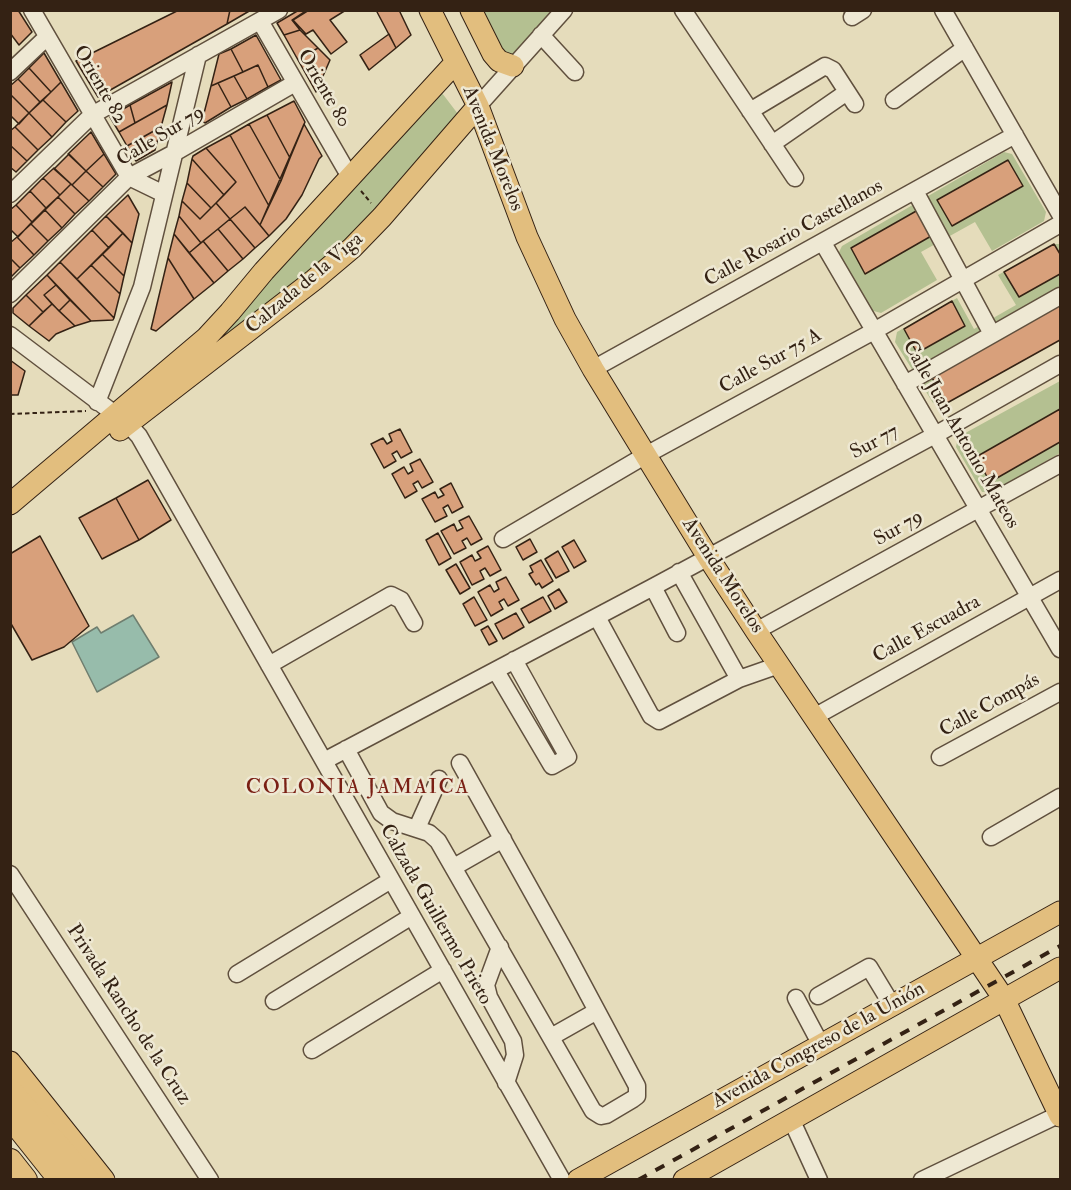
<!DOCTYPE html>
<html>
<head>
<meta charset="utf-8">
<style>
	body { margin:0 }
	#map { position:relative; width:1071px; height:1190px; overflow:hidden; background:#e5dcbb; font-family:"IM FELL Double Pica",serif }
	canvas { display:block }
	.frame { position:absolute; inset:0; border:12px solid #342214; pointer-events:none }
</style>
</head>
<body>
<div id="map">
<canvas width="1071" height="1190"></canvas>
<div class="frame"></div>
</div>
<script>
const g = document.querySelector('canvas').getContext('2d');
g.lineJoin = 'round';
function fillPath(path, color) {
  g.fillStyle = color;
  g.fill(path, 'evenodd');
}
function poly(rows) {
  const path = new Path2D();
  for (const r of rows) {
    path.moveTo(r[0], r[1]);
    for (let i = 2; i < r.length; i += 2) path.lineTo(r[i], r[i + 1]);
  }
  return path;
}
function strokePath(path, color, width, dash) {
  g.strokeStyle = color;
  g.lineWidth = width;
  g.lineCap = dash ? 'butt' : 'round';
  g.setLineDash(dash || []);
  g.stroke(path);
}
function label(font, color, halo, rows, align = 'center') {
  g.font = font + ' "IM FELL Double Pica",serif';
  g.lineWidth = 5;
  g.setLineDash([]);
  g.textBaseline = 'middle';
  g.strokeStyle = halo;
  g.fillStyle = color;
  for (const [text, x, y, turn = 0] of rows) {
    g.save();
    g.translate(x, y);
    g.rotate((+turn || 0) * Math.PI / 180);
    g.textAlign = isNaN(turn) ? turn : align;
    if (halo) g.strokeText(text, 0, 0);
    g.fillText(text, 0, 0);
    g.restore();
  }
}
const green = poly([
	[474,11,558,11,512,57,507,58],
	[442,93,458,114,360,230,210,356,219,336,260,290],
	[1004,152,1012,154,1046,212,1044,221,992,251,975,222,921,252,937,280,881,313,870,310,838,254,842,246],
	[1054,244,1060,244,1060,340,947,403,942,405,933,403,895,342,897,332,957,298,974,329,1016,305,998,275],
	[1060,381,1060,453,993,492,982,492,956,447,958,437]
]);
const water = poly([
	[133,615,159,657,97,692,72,642,97,627,101,633,133,615]
]);
const building = poly([
	[18,10,32,32,19,45,10,33,10,11,18,10],
	[179,10,230,10,227,24,98,97,76,61,179,10],
	[230,10,251,10,227,24,230,10],
	[299,10,307,10,292,20,300,30,284,35,277,23,299,10],
	[309,10,346,10,330,20,347,42,331,54,313,30,306,34,293,20,309,10],
	[376,10,399,10,411,35,396,48,376,10],
	[300,30,318,48,298,60,284,35,300,30],
	[389,34,396,48,369,70,360,55,389,34],
	[256,35,281,80,268,87,258,65,243,72,231,49,256,35],
	[318,48,330,60,316,92,298,60,318,48],
	[231,49,243,72,211,86,219,54,231,49],
	[44,53,61,82,51,92,29,68,44,53],
	[258,65,268,87,247,99,234,76,258,65],
	[29,68,51,92,40,102,18,79,29,68],
	[234,76,247,99,231,107,218,83,234,76],
	[18,79,40,102,29,113,10,94,10,86,18,79],
	[61,82,78,111,66,122,43,100,61,82],
	[172,82,167,105,135,123,130,105,172,82],
	[218,83,231,107,205,123,202,121,211,86,218,83],
	[10,94,29,113,19,124,10,115,10,94],
	[43,100,66,122,52,137,29,113,43,100],
	[294,101,305,122,290,158,267,115,294,101],
	[130,105,135,123,119,132,110,117,130,105],
	[167,105,161,127,127,146,119,132,167,105],
	[29,113,52,137,38,150,15,127,29,113],
	[267,115,290,158,281,181,249,124,267,115],
	[249,124,281,181,269,206,230,135,249,124],
	[304,124,322,156,319,159,302,195,286,219,269,236,260,225,304,124],
	[15,127,38,150,27,161,10,145,10,131,15,127],
	[161,127,155,150,136,161,127,146,161,127],
	[91,132,104,154,86,171,68,154,91,132],
	[230,135,269,206,260,225,245,207,230,219,216,203,236,182,206,148,230,135],
	[10,145,27,161,16,172,10,167,10,145],
	[206,148,236,182,224,195,192,159,193,156,206,148],
	[69,154,86,171,72,185,54,169,69,154],
	[104,154,116,174,103,187,86,171,104,154],
	[192,159,224,195,211,208,187,183,192,159],
	[1008,160,1023,186,952,226,937,200,1008,160],
	[54,168,71,184,60,195,43,178,54,168],
	[86,171,103,187,89,201,72,185,86,171],
	[43,178,60,195,46,208,30,191,43,178],
	[187,183,211,208,200,219,182,201,187,183],
	[71,184,89,201,75,214,58,197,71,184],
	[30,191,46,208,32,222,16,205,30,191],
	[128,195,139,214,132,243,106,216,128,195],
	[58,197,75,214,62,228,45,210,58,197],
	[182,201,200,219,216,203,230,219,201,243,179,216,182,201],
	[16,205,32,222,18,237,10,229,10,210,16,205],
	[245,207,269,236,255,248,230,219,245,207],
	[45,210,62,228,48,241,31,224,45,210],
	[918,210,933,235,865,274,851,248,918,210],
	[106,216,123,233,109,248,92,230,106,216],
	[179,216,201,243,189,253,174,234,179,216],
	[230,219,255,248,243,259,218,229,230,219],
	[31,224,48,241,34,255,17,237,31,224],
	[218,229,243,259,228,271,203,241,218,229],
	[92,230,109,248,77,279,60,262,92,230],
	[123,233,132,243,124,276,102,254,123,233],
	[174,234,214,283,194,299,168,258,174,234],
	[17,237,34,255,20,268,10,258,10,243,17,237],
	[203,241,228,271,214,283,189,253,203,241],
	[1054,244,1060,254,1060,274,1019,297,1004,272,1054,244],
	[102,254,124,276,120,294,91,265,102,254],
	[10,258,20,268,10,278,10,258],
	[168,258,194,299,156,331,151,329,168,258],
	[60,262,114,318,113,320,91,321,47,275,60,262],
	[91,265,120,294,114,318,77,279,91,265],
	[47,275,56,285,44,295,52,304,43,312,26,295,47,275],
	[56,285,70,300,59,311,44,295,56,285],
	[26,295,43,312,29,326,13,313,13,308,26,295],
	[70,300,91,321,75,326,59,311,70,300],
	[952,301,965,326,917,353,904,329,952,301],
	[52,304,75,326,56,334,49,341,29,326,52,304],
	[1060,305,1060,340,947,403,931,376,1060,305],
	[10,360,25,371,18,395,10,395,10,360],
	[1060,409,1060,442,990,482,976,457,1060,409],
	[400,429,412,452,401,458,397,451,392,454,396,461,384,468,371,444,383,438,387,444,392,441,389,434,400,429],
	[420,459,433,482,422,488,418,481,413,484,417,491,405,498,392,474,404,467,408,474,413,471,410,464,420,459],
	[148,480,171,520,139,540,116,498,148,480],
	[451,483,463,507,452,513,448,505,443,508,447,516,435,522,422,499,435,492,438,498,444,495,440,489,451,483],
	[116,498,139,540,102,559,79,518,116,498],
	[469,516,482,539,471,545,467,538,462,541,466,548,454,554,441,531,454,524,457,531,463,528,459,521,469,516],
	[438,533,451,558,439,565,426,540,438,533],
	[40,536,89,626,64,647,32,660,10,622,10,554,40,536],
	[530,539,537,552,523,560,516,547,530,539],
	[574,540,586,561,574,568,562,547,574,540],
	[488,546,501,570,490,576,485,568,480,571,484,579,472,585,460,562,472,555,475,561,481,558,477,552,488,546],
	[558,551,569,571,556,578,545,559,558,551],
	[541,560,553,581,542,588,539,583,536,585,529,574,533,572,530,566,541,560],
	[456,564,470,588,460,594,446,570,456,564],
	[506,577,519,600,508,606,504,599,499,602,503,609,491,616,478,592,490,585,494,592,499,589,496,582,506,577],
	[559,589,567,602,555,609,548,596,559,589],
	[474,597,487,620,475,626,463,604,474,597],
	[543,597,551,611,529,623,521,609,543,597],
	[516,613,524,627,503,639,495,624,516,613],
	[488,626,497,641,489,645,481,630,488,626]
]);
const path = poly([
	[361,191,371,203],
	[10,414,86,411]
]);
const minor = poly([
	[32,10,129,177,164,194],
	[683,10,795,178],
	[943,10,1060,214],
	[852,17,863,10],
	[260,21,350,177],
	[541,35,575,72],
	[10,72,47,37],
	[894,100,965,48],
	[478,106,564,10],
	[750,111,825,66,833,70,855,104],
	[772,144,847,92],
	[915,191,992,334],
	[10,194,92,115,279,10],
	[823,243,1060,649],
	[10,294,129,177,174,153,295,83],
	[10,335,128,424,139,436,562,1180],
	[593,369,1015,135],
	[905,384,1060,296],
	[97,402,142,287,198,55],
	[503,539,646,455,874,331,1060,224],
	[679,572,739,679],
	[653,587,677,633],
	[597,617,651,716,659,721,739,679,779,665],
	[756,631,1060,464],
	[269,665,391,595,401,600,414,623],
	[496,671,552,766,568,757,514,660],
	[814,717,1060,580],
	[346,749,381,813,392,821,429,833,438,841,593,1111,601,1116,606,1115,633,1099,637,1096,637,1086,566,953,460,763],
	[940,757,1060,692],
	[324,761,653,587,935,435,1060,364],
	[417,828,439,779],
	[991,837,1060,797],
	[454,867,503,839],
	[10,874,210,1180],
	[500,947,486,985,489,997,513,1041,515,1055,506,1083],
	[237,974,391,880],
	[818,996,869,967,892,1005],
	[796,998,821,1045],
	[274,1001,412,916],
	[551,1037,597,1011],
	[312,1050,443,970],
	[791,1119,819,1180],
	[922,1180,1060,1114]
]);
const major = poly([
	[430,10,478,106,527,237,565,319,593,369,708,557,756,631,1004,999,1060,1116],
	[471,10,493,54,499,61,513,66],
	[120,430,314,280,352,248,382,217,478,106],
	[10,504,206,338,230,312,264,271,456,62],
	[10,1062,104,1180],
	[578,1180,1060,912],
	[684,1180,1060,968]
]);
const highway = poly([
	[10,1091,87,1180],
	[10,1116,61,1180],
	[10,1161,25,1180]
]);
const rail = poly([
	[638,1180,1060,946]
]);
const streetNames = [
	["Oriente 82",99,85,60],
	["Oriente 80",323,89,60],
	["Calle Sur 79",161,137,-31],
	["Avenida Morelos",492,149,68],
	["Calle Rosario Castellanos",794,234,-29],
	["Calzada de la Viga",305,284,-40],
	["Calle Sur 75 A",771,362,-29],
	["Calle Juan Antonio Mateos",960,435,60],
	["Sur 77",875,443,-28],
	["Sur 79",899,529,-29],
	["Avenida Morelos",722,576,57],
	["Calle Escuadra",927,630,-29],
	["Calle Compás",990,706,-29],
	["Calzada Guillermo Prieto",435,915,60],
	["Privada Rancho de la Cruz",128,1015,57],
	["Avenida Congreso de la Unión",819,1046,-29]
];
const neighbourhoodNames = [
	["COLONIA JAMAICA",358,788]
];
fillPath(green, '#b4c091');
fillPath(water, '#97bcab');
strokePath(water, '#6f7e6f', 1.5);
fillPath(building, '#d8a07b');
strokePath(building, '#342214', 1.5);
strokePath(minor, '#60503e', 19);
strokePath(major, '#342214', 23);
strokePath(highway, '#342214', 26);
strokePath(path, '#342214', 2, [4.5, 3]);
strokePath(minor, '#eee8d3', 16);
strokePath(major, '#e2be7e', 21);
strokePath(highway, '#e2be7e', 24);
strokePath(rail, '#342214', 4, [10, 10]);
label('20px', '#342214', '#eee8d3', streetNames);
g.letterSpacing = '1.5px';
label('21px', '#7a1f14', '#eee8d3', neighbourhoodNames);
g.letterSpacing = '0px';
</script>
</body>
</html>
